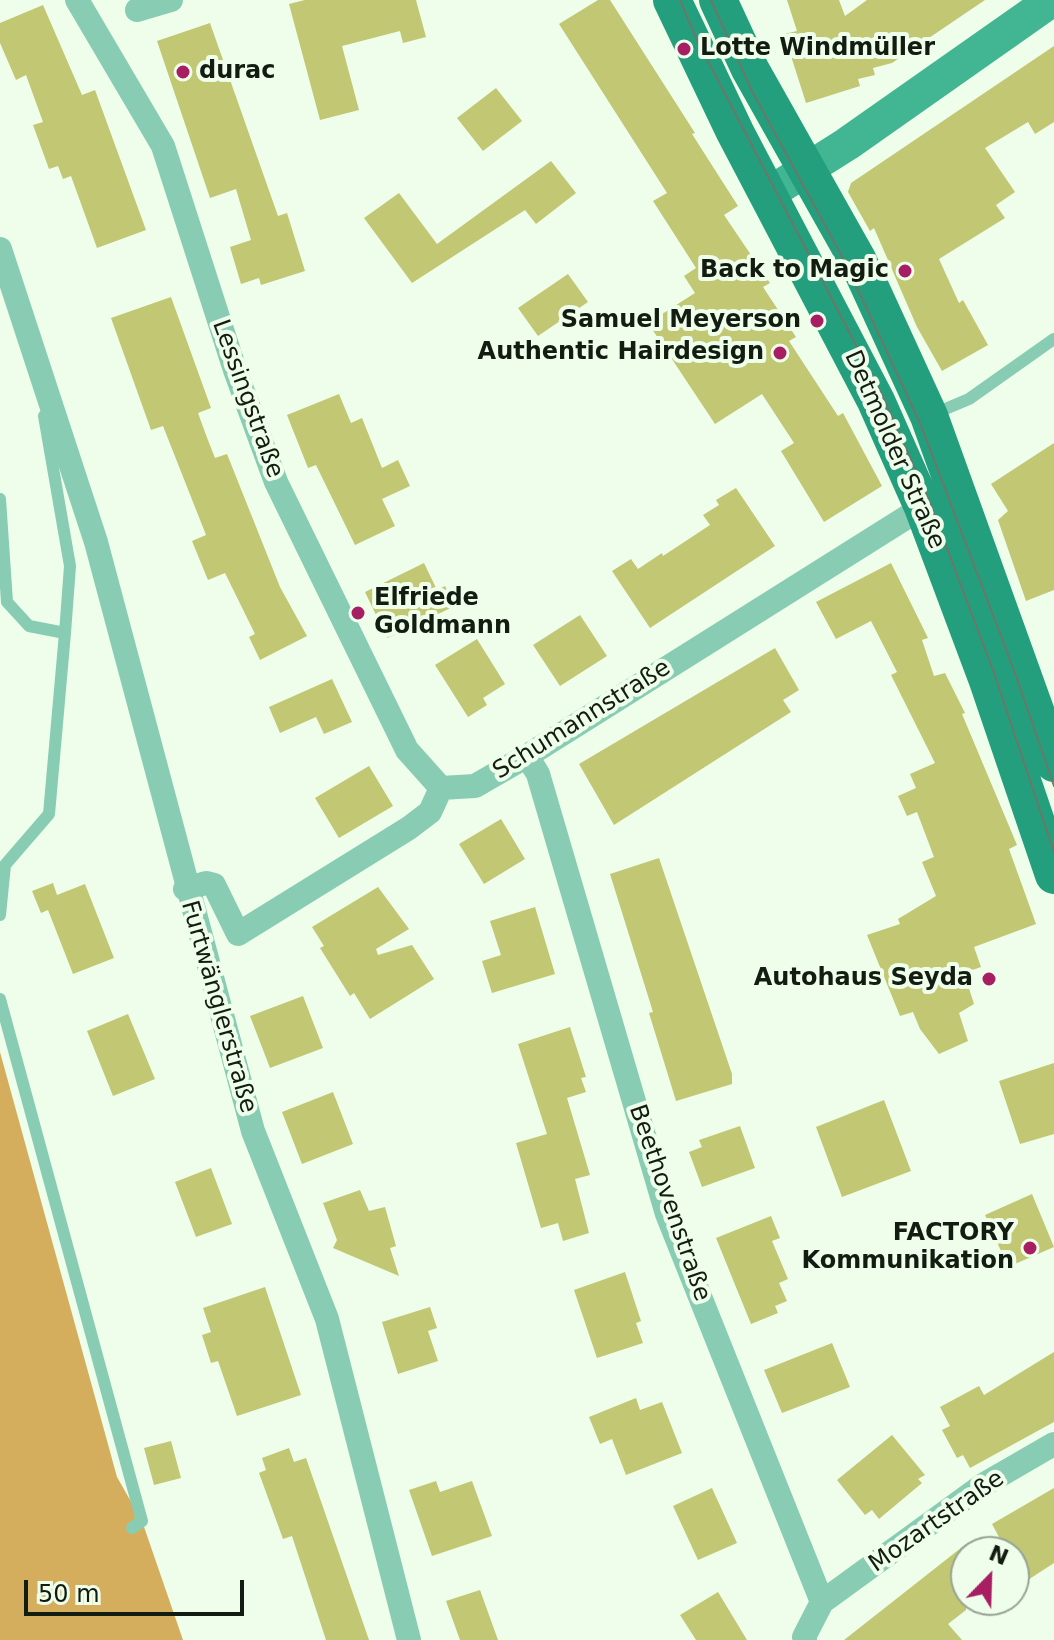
<!DOCTYPE html>
<html>
<head>
<meta charset="utf-8">
<style>
	body { margin:0 }
	#map { position:relative; width:1054px; height:1640px; overflow:hidden; background:#eefeeb; font-family:"DejaVu Sans",sans-serif }
	canvas { display:block }
	.north { position:absolute; left:950px; top:1536px; width:80px; height:80px; box-sizing:border-box; background:#eefeeb; border:2px solid #96a494; border-radius:50%; rotate:23deg; font-size:22px; font-weight:700; line-height:32px; text-align:center; color:#131c11 }
	.north::after { content:''; display:block; margin:auto; width:28px; height:36px; background:#a81e63; clip-path:polygon(50% 0,100% 100%,50% 72%,0 100%) }
	.scale { position:absolute; left:24px; top:1580px; width:220px; height:36px; box-sizing:border-box; border:4px solid #131c11; border-top:0; padding-left:10px; font-size:24px; line-height:28px; white-space:nowrap; color:#131c11; -webkit-text-stroke:6px #eefeeb; paint-order:stroke }
</style>
</head>
<body>
<div id="map">
<canvas width="1054" height="1640"></canvas>
<div class="north">N</div>
<div class="scale">50 m</div>
</div>
<script>
const g = document.querySelector('canvas').getContext('2d');
g.lineJoin = 'round';
function fillPath(path, color) {
  g.fillStyle = color;
  g.fill(path, 'evenodd');
}
function poly(rows) {
  const path = new Path2D();
  for (const r of rows) {
    path.moveTo(r[0], r[1]);
    for (let i = 2; i < r.length; i += 2) path.lineTo(r[i], r[i + 1]);
  }
  return path;
}
function strokePath(path, color, width, dash) {
  g.strokeStyle = color;
  g.lineWidth = width;
  g.lineCap = dash ? 'butt' : 'round';
  g.setLineDash(dash || []);
  g.stroke(path);
}
function label(font, color, halo, rows, align = 'center') {
  g.font = font + ' "DejaVu Sans",sans-serif';
  g.lineWidth = 8;
  g.setLineDash([]);
  g.textBaseline = 'middle';
  g.strokeStyle = halo;
  g.fillStyle = color;
  for (const [text, x, y, turn = 0] of rows) {
    g.save();
    g.translate(x, y);
    g.rotate((+turn || 0) * Math.PI / 180);
    g.textAlign = isNaN(turn) ? turn : align;
    if (halo) g.strokeText(text, 0, 0);
    g.fillText(text, 0, 0);
    g.restore();
  }
}
const forest = poly([
	[0,1052,117,1477,142,1521,183,1640,0,1640]
]);
const building = poly([
	[305,0,416,0,426,37,403,43,400,31,342,46,359,110,320,120,289,4],
	[598,0,610,0,695,133,692,134,738,206,724,215,770,283,763,287,796,337,789,341,838,416,843,413,882,486,824,522,781,451,794,443,762,394,715,424,648,323,695,293,684,276,696,268,653,201,667,193,559,24],
	[787,0,839,0,845,16,867,0,985,0,892,63,873,68,875,75,858,79,860,86,806,103,784,34,797,31],
	[43,5,82,95,95,90,146,230,97,248,71,176,63,179,58,166,49,169,33,125,43,122,26,75,16,80,0,43,0,23],
	[210,23,278,216,287,213,305,271,261,285,259,278,241,284,230,247,251,240,236,189,210,198,157,41],
	[1054,46,1054,122,1035,134,1028,122,985,148,1015,192,996,205,1005,218,939,259,959,303,963,300,988,345,942,371,917,327,874,228,870,231,848,192,851,183],
	[496,88,522,121,483,151,457,118],
	[551,161,576,193,536,224,525,210,412,283,364,218,399,193,437,244],
	[568,274,588,302,538,336,518,308],
	[171,297,211,408,198,413,206,435,215,458,227,454,280,587,307,636,260,660,249,637,255,634,225,573,208,580,192,541,206,535,163,426,151,430,111,318],
	[339,394,351,423,362,418,382,468,398,460,410,486,382,499,395,526,355,545,316,465,308,468,287,415],
	[1054,443,1054,590,1026,601,998,520,1008,511,991,484],
	[736,488,775,546,650,628,612,571,631,559,638,569,662,553,663,556,710,525,703,515,719,505,716,500],
	[424,563,437,590,445,586,455,606,387,638,365,592],
	[891,563,928,638,922,640,934,676,945,673,965,713,962,714,1017,845,1009,849,1036,924,974,947,981,967,964,973,974,1004,959,1013,968,1041,939,1054,920,1029,913,1012,900,1016,867,935,900,924,898,919,936,896,922,862,934,857,917,812,907,816,898,796,916,788,910,774,935,763,891,675,897,672,871,621,836,639,816,602],
	[580,615,607,656,560,686,533,645],
	[477,639,505,684,483,698,487,705,468,717,435,665],
	[775,648,799,690,783,700,791,712,614,825,579,764],
	[332,679,352,722,324,734,316,717,280,733,269,707],
	[369,766,393,806,339,838,315,798],
	[501,819,525,859,484,884,459,844],
	[659,858,732,1074,732,1084,676,1101,649,1013,653,1012,610,874],
	[53,883,57,895,85,884,114,958,73,974,48,910,41,913,32,891],
	[378,887,409,929,376,949,378,955,412,945,434,979,370,1019,354,993,350,996,320,948,324,946,312,927],
	[535,907,555,974,492,993,482,961,501,955,490,921],
	[303,996,323,1048,270,1068,250,1016],
	[128,1014,155,1079,113,1096,87,1031],
	[570,1027,586,1077,581,1078,586,1092,567,1098,590,1175,575,1179,589,1233,563,1241,558,1223,541,1228,516,1143,547,1134,518,1044],
	[1054,1063,1054,1134,1020,1144,999,1081],
	[333,1092,353,1144,302,1164,282,1112],
	[884,1100,911,1171,842,1197,816,1127],
	[740,1126,755,1168,702,1187,689,1152,702,1147,699,1140],
	[211,1168,232,1224,196,1237,175,1182],
	[360,1190,369,1211,385,1207,396,1246,390,1248,399,1276,333,1248,337,1240,323,1203],
	[1032,1194,1054,1247,1008,1267,985,1215],
	[771,1216,780,1238,772,1241,788,1279,779,1283,787,1301,775,1306,778,1313,751,1324,716,1238],
	[625,1272,641,1321,636,1323,643,1343,597,1358,574,1290],
	[265,1287,301,1395,237,1416,218,1361,211,1363,202,1335,211,1332,203,1308],
	[430,1307,437,1328,428,1331,438,1361,398,1374,382,1322],
	[832,1343,850,1387,782,1413,764,1370],
	[1054,1352,1054,1422,970,1468,963,1455,957,1458,942,1430,950,1426,940,1407,979,1386,984,1395],
	[636,1398,640,1410,662,1402,682,1453,626,1475,612,1439,600,1444,589,1417],
	[892,1435,925,1475,918,1479,922,1483,879,1519,872,1510,865,1515,837,1480],
	[171,1441,181,1478,154,1485,144,1448],
	[289,1448,294,1462,306,1458,369,1640,326,1640,292,1536,283,1539,259,1473,266,1470,262,1458],
	[436,1481,440,1492,472,1481,492,1536,432,1556,409,1490],
	[712,1488,737,1543,698,1560,673,1506],
	[1054,1488,1054,1563,1014,1589,1014,1552,1007,1552,992,1524],
	[966,1544,966,1610,948,1624,962,1640,844,1640],
	[480,1590,498,1640,460,1640,446,1601],
	[718,1592,747,1640,696,1640,680,1615]
]);
const lane = poly([
	[931,415,969,399,1054,339],
	[0,499,7,602,29,626,65,633],
	[0,915,5,865,49,814,65,633,70,566,44,416],
	[0,999,142,1521,132,1528]
]);
const street = poly([
	[77,0,163,146,235,370,276,482,407,750,441,788],
	[137,10,171,0],
	[0,249,96,542,253,1131,327,1319,409,1640],
	[527,756,538,774,667,1214,822,1602,804,1637,805,1640],
	[441,788,475,786,527,756,923,507],
	[185,889,206,883,214,885,238,934,409,828,430,812,441,788],
	[822,1602,983,1485,1054,1444]
]);
const secondary = poly([
	[768,194,847,144,1052,0]
]);
const primary = poly([
	[672,0,735,132,876,401,923,507,987,678,1054,875],
	[718,0,750,69,857,259,929,416,1054,763]
]);
const tram = poly([
	[680,0,696,38,883,397,930,503,994,673,1054,852],
	[711,0,752,91,846,264,920,423,1015,673,1054,786]
]);
const markers = [
	[684,49,8,"#a81e63"],
	[183,72,8,"#a81e63"],
	[905,271,8,"#a81e63"],
	[817,321,8,"#a81e63"],
	[780,353,8,"#a81e63"],
	[358,613,8,"#a81e63"],
	[989,979,8,"#a81e63"],
	[1030,1248,8,"#a81e63"]
];
const poiNames = [
	["Lotte Windmüller",700,49,"left"],
	["durac",199,72,"left"],
	["Back to Magic",889,271],
	["Samuel Meyerson",801,321],
	["Authentic Hairdesign",764,353],
	["Elfriede",374,599,"left"],
	["Goldmann",374,627,"left"],
	["Autohaus Seyda",973,979],
	["FACTORY",1014,1234],
	["Kommunikation",1014,1262]
];
const streetNames = [
	["Lessingstraße",247,399,70],
	["Detmolder Straße",894,450,66],
	["Schumannstraße",582,720,-32],
	["Furtwänglerstraße",218,1007,74],
	["Beethovenstraße",669,1203,71],
	["Mozartstraße",937,1522,-35]
];
fillPath(forest, '#d5ae5d');
fillPath(building, '#c1c772');
strokePath(lane, '#89ccb4', 12);
strokePath(street, '#89ccb4', 24);
strokePath(secondary, '#42b593', 34);
strokePath(primary, '#249f7e', 38);
strokePath(tram, '#6b7769', 2);
for (const [x, y, r, color] of markers) {
  const dot = new Path2D();
  dot.arc(x, y, r, 0, 2 * Math.PI);
  g.fillStyle = color;
  g.fill(dot);
  strokePath(dot, '#eefeeb', 3);
}
label('bold 24px', '#131c11', '#eefeeb', poiNames, 'right');
label('24px', '#131c11', '#eefeeb', streetNames);
</script>
</body>
</html>
